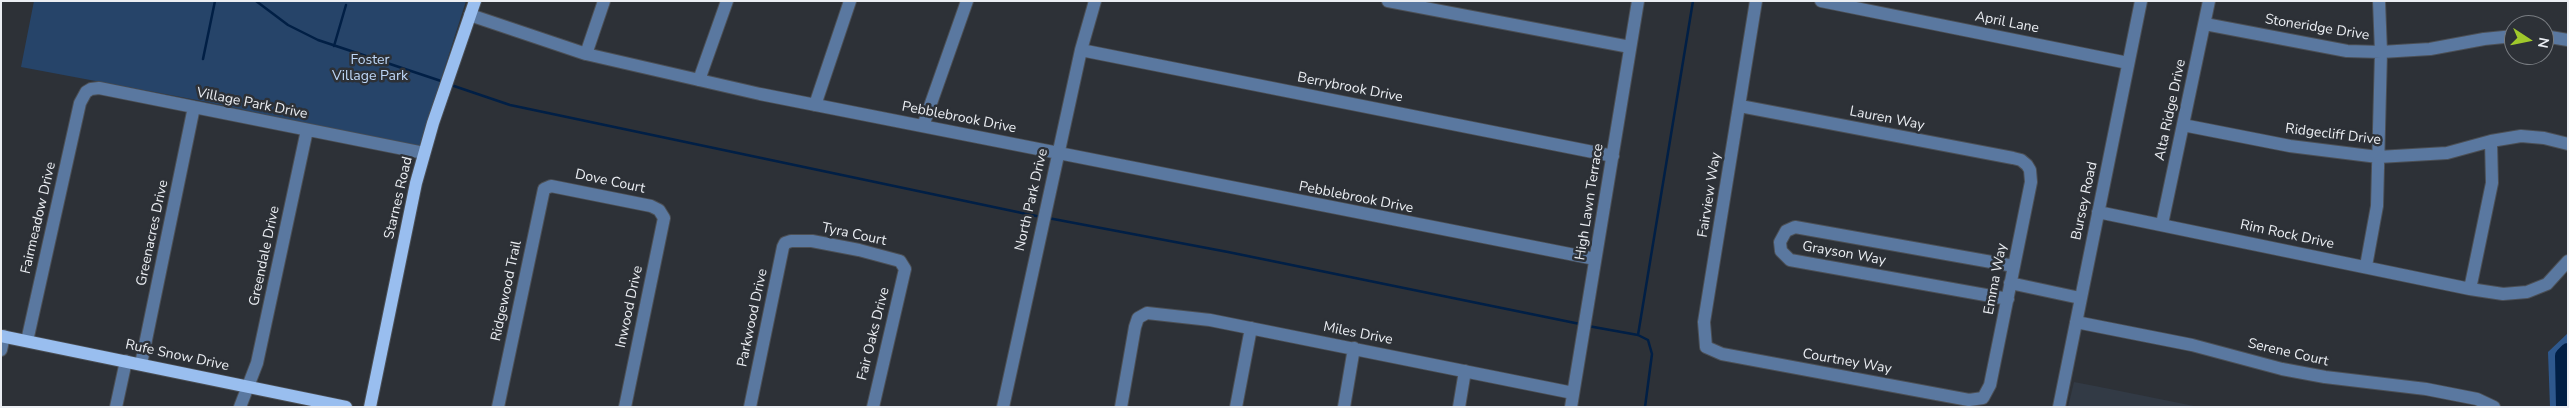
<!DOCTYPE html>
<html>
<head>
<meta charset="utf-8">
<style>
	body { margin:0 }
	#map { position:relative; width:2569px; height:408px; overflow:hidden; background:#2d3137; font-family:"Nunito Sans",sans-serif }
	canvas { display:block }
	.frame { position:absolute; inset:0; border:2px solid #ebeef3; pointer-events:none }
	.north { position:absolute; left:2504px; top:15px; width:50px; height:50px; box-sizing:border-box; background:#2d3137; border:1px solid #797d82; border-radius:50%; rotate:101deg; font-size:14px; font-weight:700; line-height:20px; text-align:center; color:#ebeef3 }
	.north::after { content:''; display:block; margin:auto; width:18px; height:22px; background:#a0c92c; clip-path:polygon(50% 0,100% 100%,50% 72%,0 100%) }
</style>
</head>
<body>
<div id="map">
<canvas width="2569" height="408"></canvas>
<div class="frame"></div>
<div class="north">N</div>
</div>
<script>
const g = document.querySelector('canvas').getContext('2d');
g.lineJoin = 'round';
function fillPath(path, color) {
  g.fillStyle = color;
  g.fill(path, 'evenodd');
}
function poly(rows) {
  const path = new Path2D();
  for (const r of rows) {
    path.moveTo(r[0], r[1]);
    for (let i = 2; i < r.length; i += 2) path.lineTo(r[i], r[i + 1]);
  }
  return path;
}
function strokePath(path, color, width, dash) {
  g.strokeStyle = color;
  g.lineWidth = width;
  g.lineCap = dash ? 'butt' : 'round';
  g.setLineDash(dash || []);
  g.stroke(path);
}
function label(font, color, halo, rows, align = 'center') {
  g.font = font + ' "Nunito Sans",sans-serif';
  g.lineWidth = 5;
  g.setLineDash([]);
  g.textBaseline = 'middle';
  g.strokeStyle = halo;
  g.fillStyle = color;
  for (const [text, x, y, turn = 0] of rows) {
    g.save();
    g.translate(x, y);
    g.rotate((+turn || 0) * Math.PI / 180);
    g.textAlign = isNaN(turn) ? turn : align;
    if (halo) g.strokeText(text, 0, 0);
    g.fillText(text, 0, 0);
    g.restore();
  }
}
const built = poly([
	[2074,382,2100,387,2199,407,2068,407]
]);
const green = poly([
	[34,1,466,1,419,148,202,101,21,67]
]);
const forest = poly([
	[2568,333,2568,407,2550,407,2548,352]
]);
const stream = poly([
	[256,1,288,25,318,40,444,82],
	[334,46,346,5],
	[203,59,215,1],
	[451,85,510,105,1041,217],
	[1048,218,1228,252,1580,324],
	[1588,326,1638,335,1648,340,1652,354,1645,407],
	[1638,335,1693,1]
]);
const river = poly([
	[2564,407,2563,356,2568,351]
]);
const minor = poly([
	[1388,1,1630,47],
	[1821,1,2128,63],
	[470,15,586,54,760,94,1595,259],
	[2205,24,2347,51,2381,52,2430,49,2484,39,2514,36],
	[2544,36,2568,40],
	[1081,50,1613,156],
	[586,54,604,1],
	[699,80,727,1],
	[815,105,850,1],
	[1740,106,2013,158,2021,160,2027,165,2030,170,2031,182,1990,385,1983,398,1969,400,1722,354,1706,347,1704,322,1756,1],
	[2183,125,2290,146,2378,157,2447,153,2491,141,2521,136,2544,138,2568,144],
	[923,126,967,1],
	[2098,212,2470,289,2503,294,2527,292,2547,284,2568,261],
	[2162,224,2209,1],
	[2366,266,2377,206,2381,52,2379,1],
	[2010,283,2080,298],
	[2470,289,2492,183,2491,141],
	[2008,299,1790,260,1781,251,1780,242,1786,231,1795,227,2014,266],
	[2076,322,2192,345,2282,369,2325,377,2426,389,2477,399,2494,407],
	[27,341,80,103,86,92,91,89,99,88,424,153],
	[1,350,4,336],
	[141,364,194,107],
	[116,407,126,361],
	[240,407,257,363,307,130],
	[498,407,544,189,551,186,651,206,659,210,664,218,625,407],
	[750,407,783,247,785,243,791,241,812,241,859,250,900,261,905,269,873,407],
	[1003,407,1081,50,1095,1],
	[1121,407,1135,327,1138,318,1147,313,1210,320,1573,393],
	[1236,407,1251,328],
	[1344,407,1354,348],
	[1459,407,1465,371],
	[1571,407,1638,1],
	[2059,407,2141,1]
]);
const major = poly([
	[1,336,346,407],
	[370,407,416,183,433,123,475,1]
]);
const streetNames = [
	["April Lane",2007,23,11],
	["Stoneridge Drive",2317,28,9],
	["Berrybrook Drive",1350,88,11],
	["Village Park Drive",252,104,11],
	["Alta Ridge Drive",2171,110,-78],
	["Pebblebrook Drive",959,118,11],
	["Lauren Way",1887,119,11],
	["Ridgecliff Drive",2333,135,7],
	["Dove Court",610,182,12],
	["Fairview Way",1710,195,-81],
	["Starnes Road",399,198,-77],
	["Pebblebrook Drive",1356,198,11],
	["North Park Drive",1032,200,-77],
	["Bursey Road",2085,201,-78],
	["High Lawn Terrace",1590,202,-81],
	["Fairmeadow Drive",39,218,-77],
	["Greenacres Drive",153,233,-78],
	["Tyra Court",854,235,12],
	["Rim Rock Drive",2287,235,12],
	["Grayson Way",1844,254,10],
	["Greendale Drive",265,256,-78],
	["Emma Way",1996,279,-79],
	["Ridgewood Trail",507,291,-78],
	["Inwood Drive",630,307,-78],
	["Parkwood Drive",753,318,-78],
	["Fair Oaks Drive",874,334,-76],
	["Miles Drive",1358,334,11],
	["Serene Court",2288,353,13],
	["Rufe Snow Drive",177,356,12],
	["Courtney Way",1847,362,10]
];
const parkNames = [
	["Foster",370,61],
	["Village Park",370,77]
];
fillPath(built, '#323a45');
fillPath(green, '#264469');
fillPath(forest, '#2e588d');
strokePath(stream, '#011f45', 2.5);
strokePath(river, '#011f45', 16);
strokePath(minor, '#4b4f55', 14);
strokePath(major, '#4b4f55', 14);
strokePath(minor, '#5a78a0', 12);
strokePath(major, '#99beef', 12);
label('14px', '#ebeef3', '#2d3137', streetNames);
label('14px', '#bed7f7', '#2d3137', parkNames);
</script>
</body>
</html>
